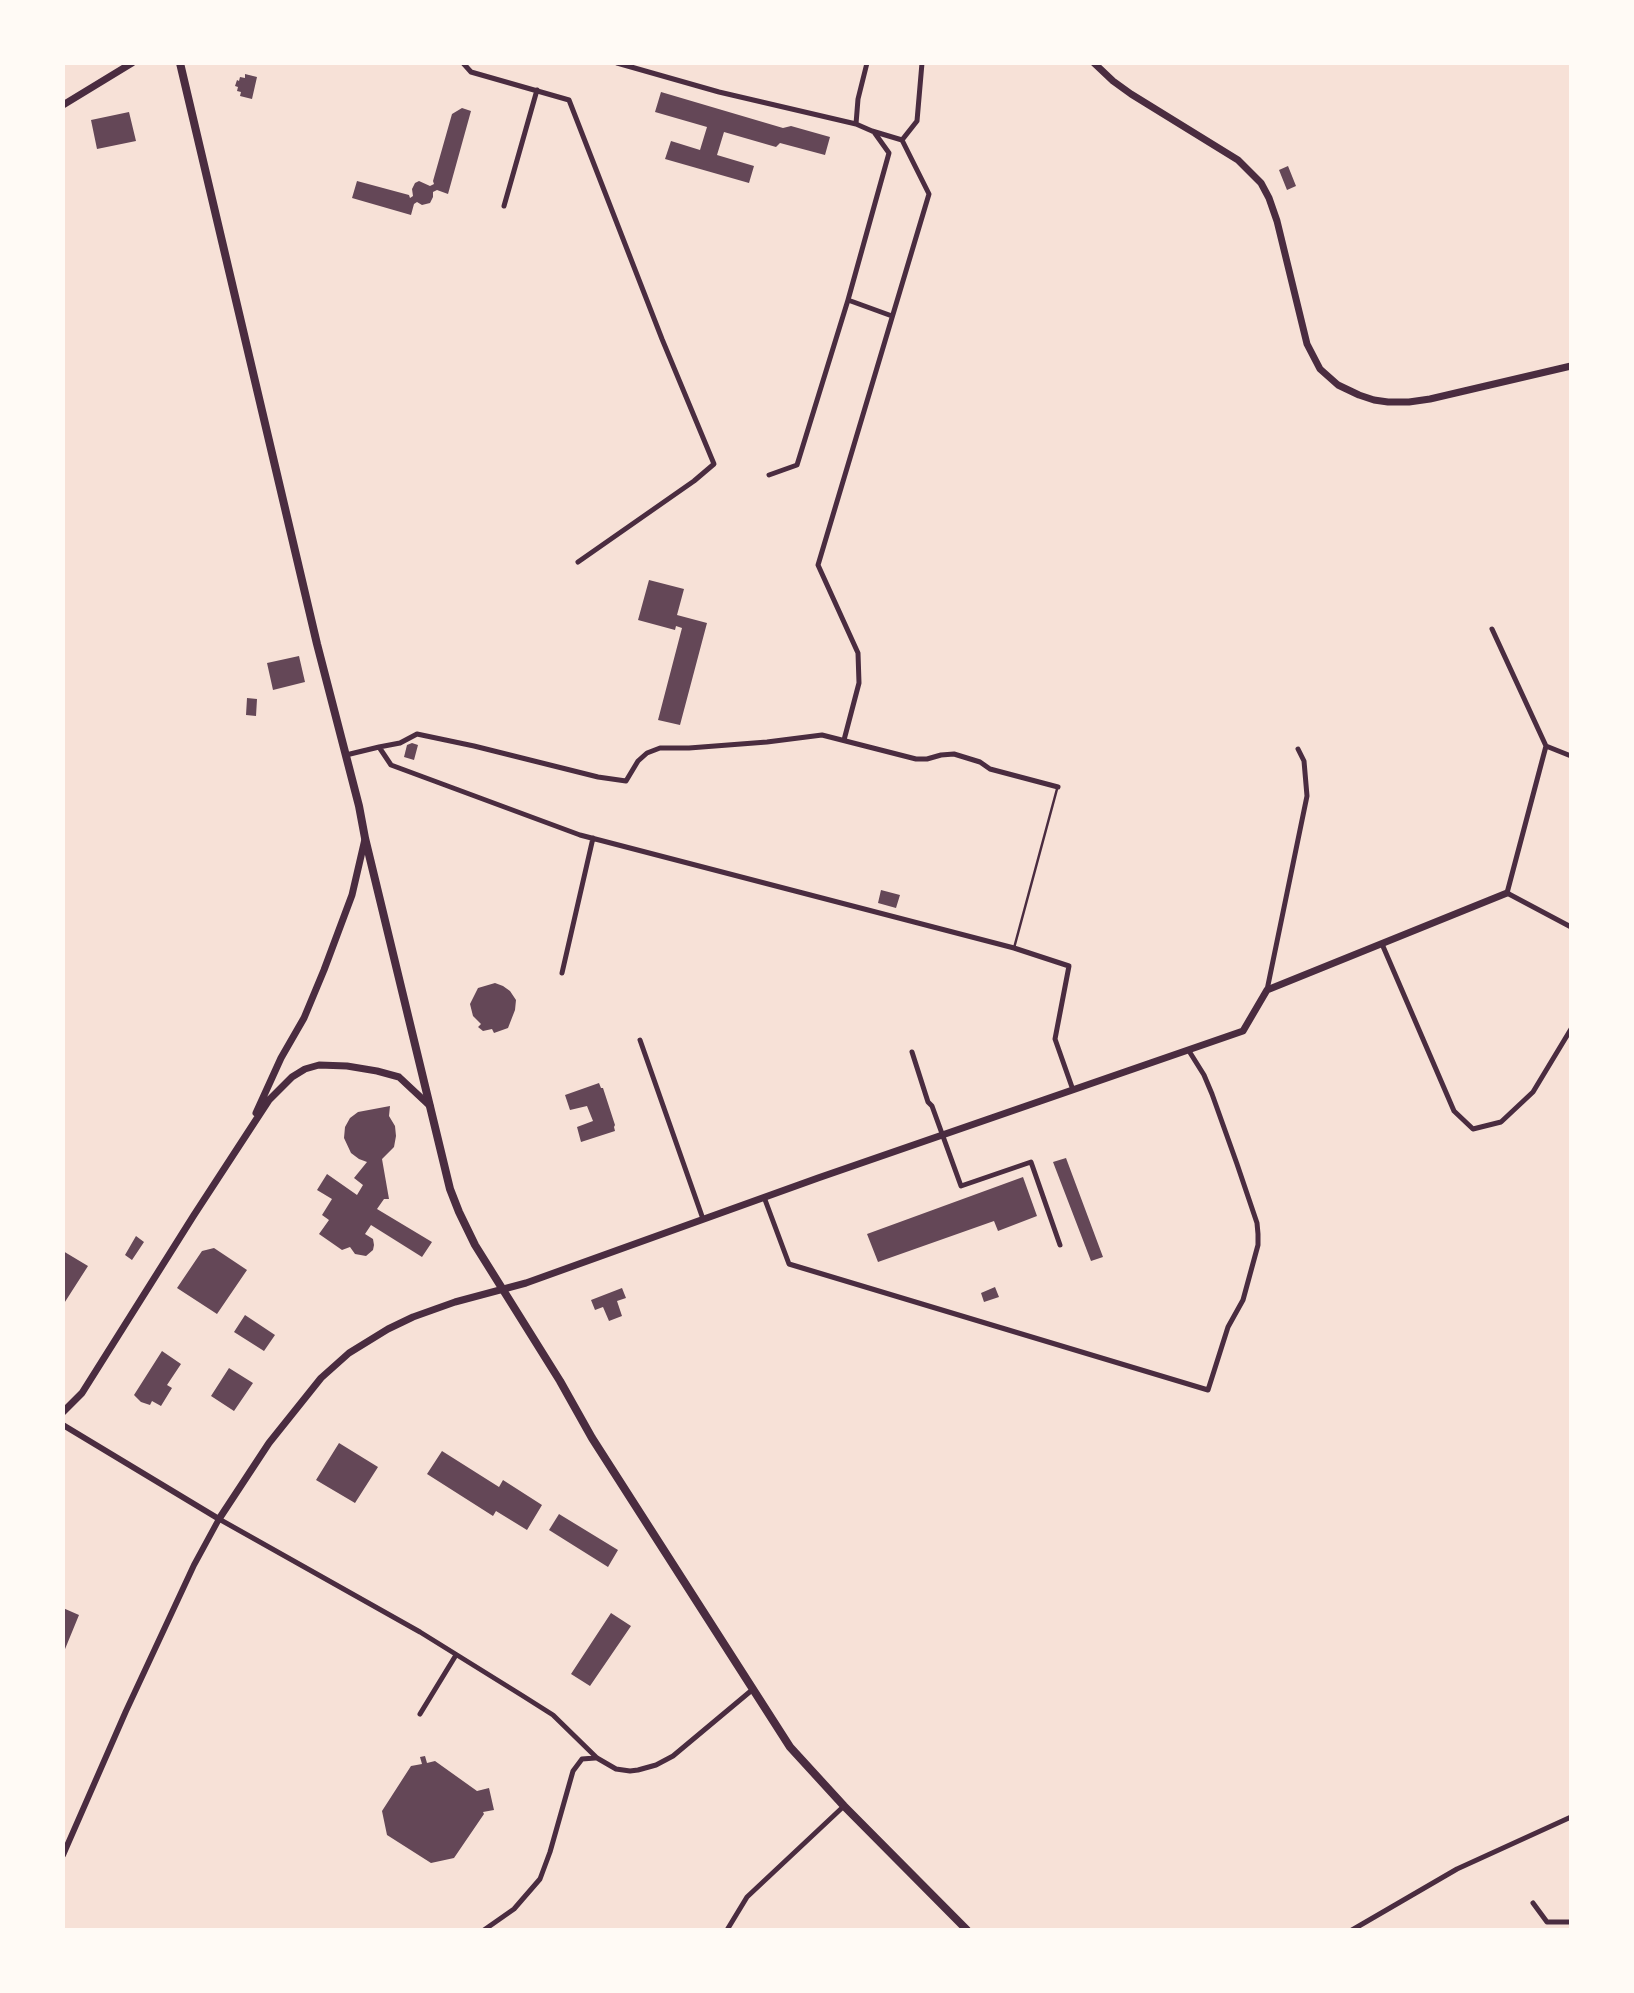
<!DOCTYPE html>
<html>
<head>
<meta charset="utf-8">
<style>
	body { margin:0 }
	#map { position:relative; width:1634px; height:1993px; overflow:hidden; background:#f7e1d7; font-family:Montserrat,sans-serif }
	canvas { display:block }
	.frame { position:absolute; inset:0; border:65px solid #fffaf5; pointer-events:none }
</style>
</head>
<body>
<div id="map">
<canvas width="1634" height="1993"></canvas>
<div class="frame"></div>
</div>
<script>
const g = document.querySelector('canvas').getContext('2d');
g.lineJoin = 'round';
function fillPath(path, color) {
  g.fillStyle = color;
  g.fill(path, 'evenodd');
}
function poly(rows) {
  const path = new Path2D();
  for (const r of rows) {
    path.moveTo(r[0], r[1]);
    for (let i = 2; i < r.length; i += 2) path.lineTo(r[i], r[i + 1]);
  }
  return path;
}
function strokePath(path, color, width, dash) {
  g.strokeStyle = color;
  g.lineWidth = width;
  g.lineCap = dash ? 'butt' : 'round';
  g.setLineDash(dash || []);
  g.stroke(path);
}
const building = poly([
	[245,74,257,77,252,99,240,96,241,92,237,91,238,87,235,86,237,80,239,81,240,77,245,78],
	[661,92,783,128,791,126,830,137,825,155,780,143,776,147,724,132,717,155,754,166,749,183,665,159,671,141,700,150,707,127,655,112],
	[462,108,471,111,448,194,437,190,433,192,433,197,430,203,422,205,417,202,414,204,411,215,352,198,357,181,409,195,410,198,413,196,412,189,415,183,419,181,430,186,434,184,433,181,452,114],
	[129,112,136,141,97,149,91,120],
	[1288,166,1296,186,1287,190,1279,170],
	[649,580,684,589,677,615,707,623,680,725,658,720,682,628,676,626,675,630,638,620],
	[299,656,305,682,273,690,267,663],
	[247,698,257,699,256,716,246,715],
	[412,743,418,745,414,760,404,757,407,745],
	[881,890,900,895,896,908,878,903],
	[495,983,503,986,510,991,516,1000,515,1010,508,1028,494,1033,492,1029,483,1031,478,1027,481,1024,473,1016,470,1004,478,988],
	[599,1083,601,1088,603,1088,615,1125,614,1127,615,1131,581,1142,577,1127,593,1121,587,1106,570,1110,565,1095],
	[390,1106,389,1116,395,1126,396,1136,394,1147,382,1159,389,1199,384,1199,377,1209,432,1242,422,1257,371,1225,365,1234,373,1239,374,1245,373,1250,366,1256,355,1254,350,1247,342,1250,319,1234,329,1220,322,1215,332,1199,317,1190,327,1174,357,1195,363,1185,354,1178,367,1162,359,1159,351,1153,344,1138,345,1127,350,1118,358,1112],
	[1066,1158,1103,1257,1091,1261,1053,1162],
	[1023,1177,1037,1216,998,1231,994,1221,878,1262,867,1234],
	[136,1236,144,1242,132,1260,125,1255],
	[214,1248,247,1270,217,1314,177,1288,202,1251],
	[63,1251,88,1266,63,1305],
	[995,1287,999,1297,984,1302,981,1293],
	[622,1288,626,1298,617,1301,622,1316,609,1321,603,1307,595,1310,591,1300],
	[245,1315,275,1335,264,1351,234,1332],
	[162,1351,181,1364,167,1385,172,1388,161,1406,152,1401,150,1405,141,1402,134,1395],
	[229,1368,253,1383,234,1411,211,1396],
	[339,1443,378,1467,355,1503,316,1480],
	[442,1451,499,1487,503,1480,542,1505,527,1530,496,1511,493,1516,427,1474],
	[559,1514,618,1550,608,1567,549,1530],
	[63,1608,79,1615,63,1654],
	[611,1613,631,1626,590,1686,571,1674],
	[425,1756,427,1763,435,1761,477,1791,489,1788,494,1810,483,1812,484,1814,454,1858,431,1863,387,1835,382,1811,411,1766,422,1764,420,1757]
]);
const service = poly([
	[1014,948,1057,789]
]);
const minor = poly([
	[463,63,471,72,569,100,662,339,714,464,694,481,578,562],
	[617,63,719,92,856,124,872,131,902,140,929,194,818,565,858,653,859,683,844,740],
	[856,124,858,99,867,63],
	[902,140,917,121,922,63],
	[504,206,537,90],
	[848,300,889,153,874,132],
	[769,475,797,465,848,300,892,316],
	[1492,629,1546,746,1571,756],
	[1546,746,1507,893,1571,927],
	[379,747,400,743,417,734,474,746,598,777,626,781,638,761,647,753,660,748,689,748,767,742,822,735,916,759,927,759,941,755,954,754,980,762,990,769,1058,787],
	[346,755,379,747,391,765,580,835,1014,948,1069,966,1055,1039,1073,1090],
	[1382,944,1454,1111,1473,1129,1501,1122,1533,1092,1571,1029],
	[562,973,593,838],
	[1267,990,1307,796,1304,761,1298,749],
	[640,1040,703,1219],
	[912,1052,928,1102,932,1106,961,1186,1031,1162,1060,1245],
	[764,1197,789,1264,1208,1390,1228,1327,1243,1300,1258,1245,1258,1234,1257,1223,1237,1164,1212,1094,1204,1075,1189,1051],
	[219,1519,420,1632,523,1696,553,1715,597,1758,616,1769,630,1771,638,1770,656,1765,673,1756,752,1690],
	[420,1714,456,1655],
	[1533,1903,1547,1922,1571,1922],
	[484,1930,514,1909,540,1879,550,1852,573,1771,582,1759,595,1758],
	[727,1930,747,1897,844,1806],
	[1352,1930,1457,1869,1571,1817]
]);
const tertiary = poly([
	[63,1425,219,1519,194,1565,126,1711,63,1855]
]);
const secondary = poly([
	[1094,63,1113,81,1131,94,1238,160,1261,183,1269,198,1277,221,1307,344,1320,369,1338,385,1359,395,1374,400,1388,402,1409,402,1430,399,1571,366],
	[63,105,132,63],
	[256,1113,281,1058,304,1018,324,970,352,895,365,839],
	[63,1412,82,1393,194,1215,269,1100,292,1077,305,1069,319,1065,347,1066,377,1071,399,1077,430,1106],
	[219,1519,269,1443,321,1378,349,1353,388,1329,413,1317,455,1302,526,1283,818,1178,1243,1031,1267,990,1507,893]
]);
const primary = poly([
	[180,63,317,644,359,806,365,838,450,1189,459,1212,475,1245,560,1381,592,1438,790,1747,844,1806,967,1930]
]);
fillPath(building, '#644757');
strokePath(service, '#4a2c40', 2.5);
strokePath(minor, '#4a2c40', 5);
strokePath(tertiary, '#4a2c40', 6);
strokePath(secondary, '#4a2c40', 7);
strokePath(primary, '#4a2c40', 8);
</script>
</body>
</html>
